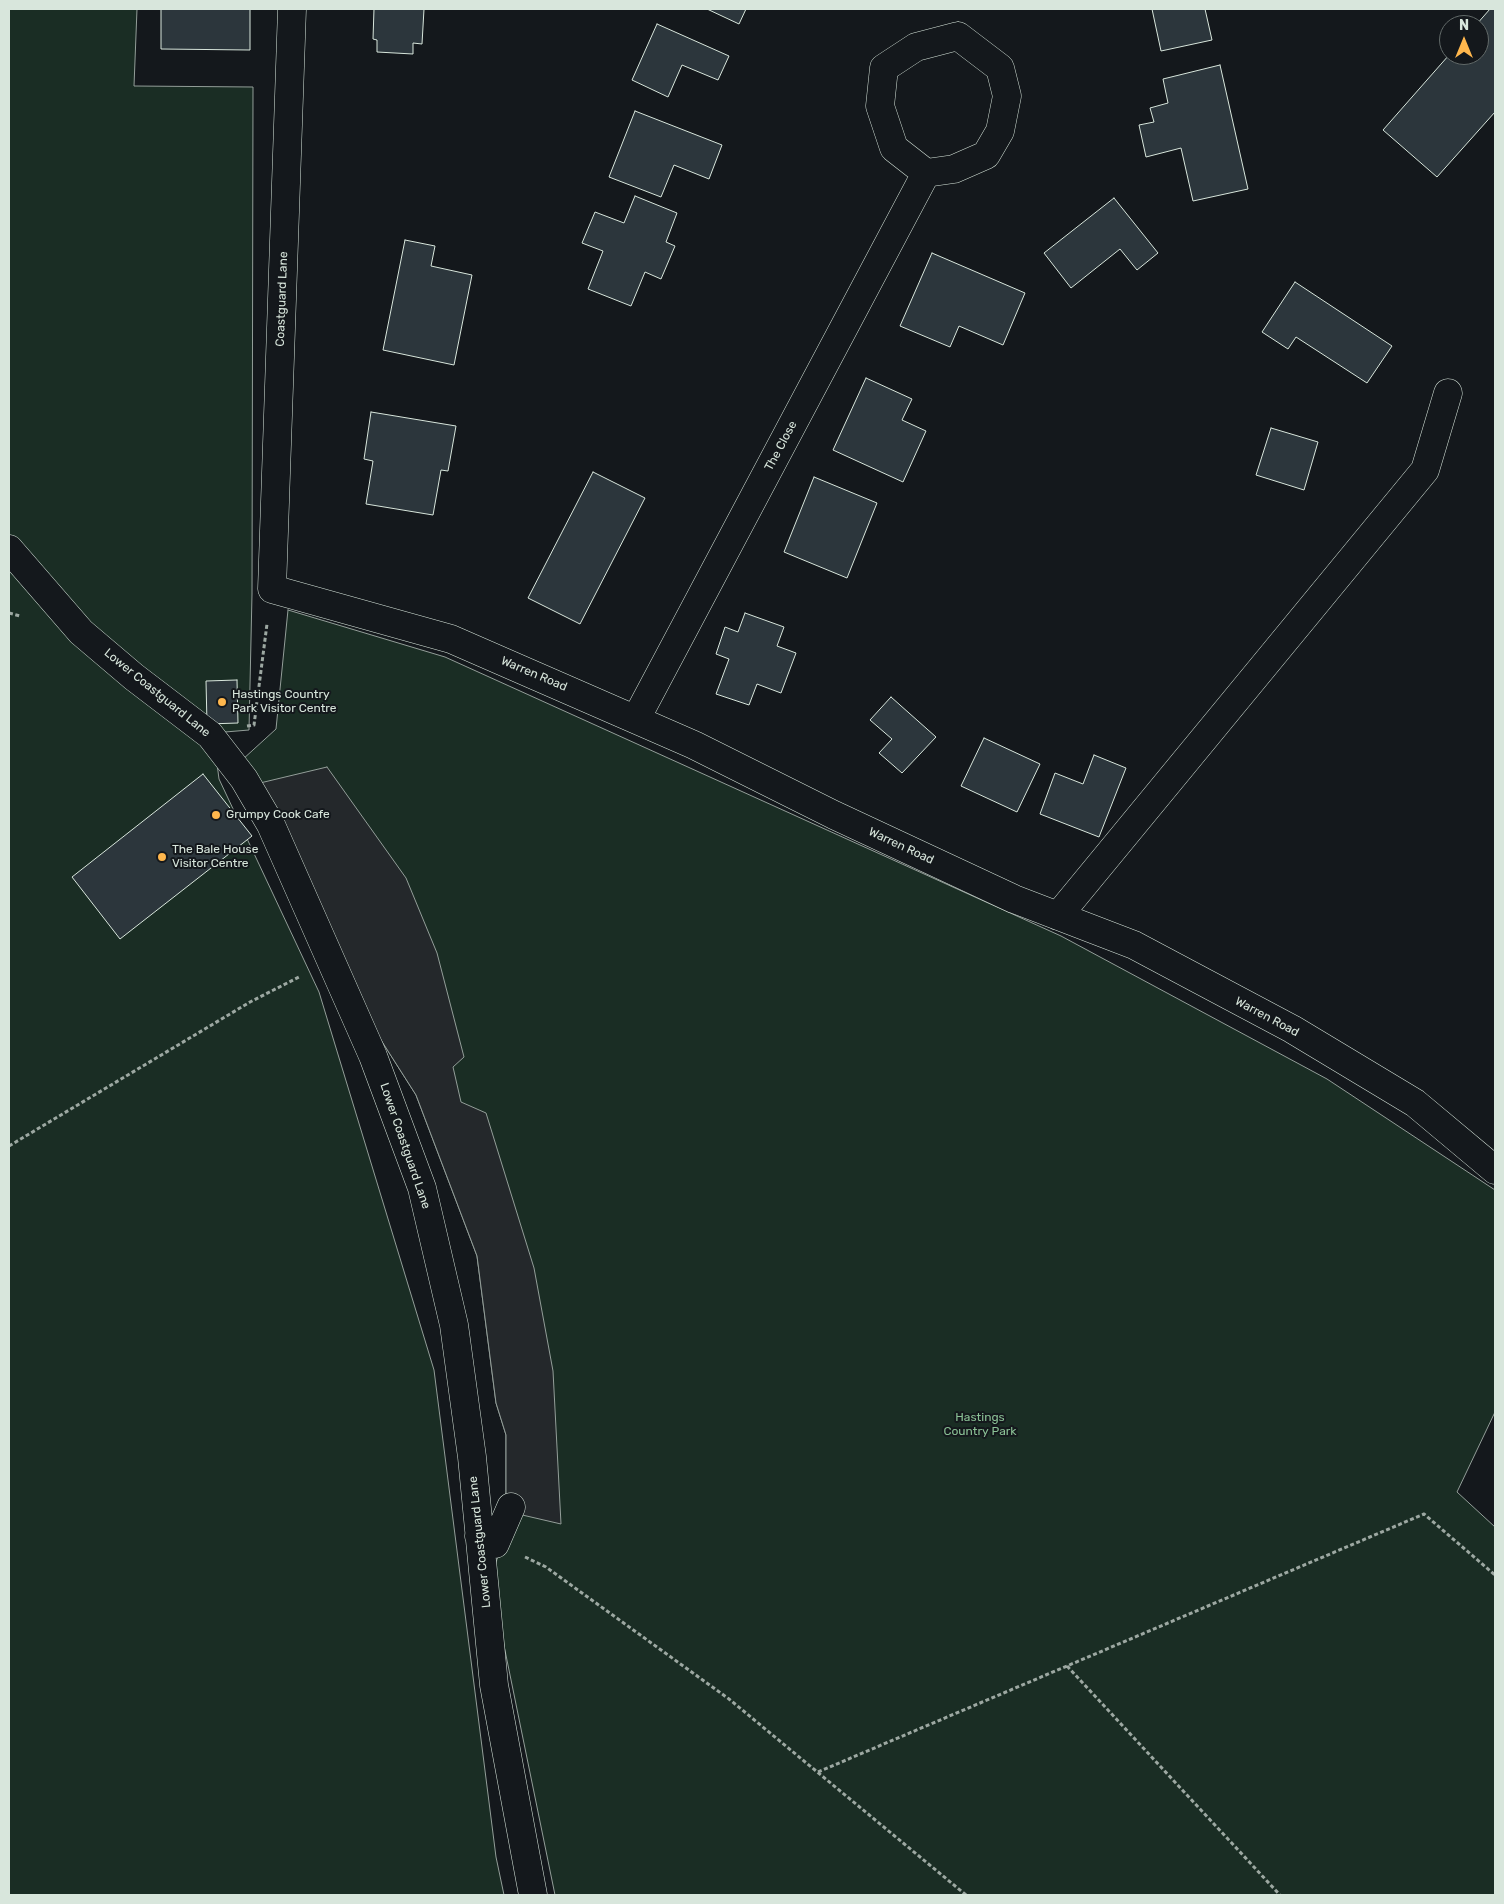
<!DOCTYPE html>
<html>
<head>
<meta charset="utf-8">
<style>
	body { margin:0 }
	#map { position:relative; width:1504px; height:1904px; overflow:hidden; background:#14181c; font-family:Rubik,sans-serif }
	canvas { display:block }
	.frame { position:absolute; inset:0; border:10px solid #d8e6dc; pointer-events:none }
	.north { position:absolute; left:1439px; top:15px; width:50px; height:50px; box-sizing:border-box; background:#14181c; border:1px solid #626a69; border-radius:50%; rotate:0deg; font-size:14px; font-weight:700; line-height:20px; text-align:center; color:#d8e6dc }
	.north::after { content:''; display:block; margin:auto; width:18px; height:22px; background:#ffb74d; clip-path:polygon(50% 0,100% 100%,50% 72%,0 100%) }
</style>
</head>
<body>
<div id="map">
<canvas width="1504" height="1904"></canvas>
<div class="frame"></div>
<div class="north">N</div>
</div>
<script>
const g = document.querySelector('canvas').getContext('2d');
g.lineJoin = 'round';
function fillPath(path, color) {
  g.fillStyle = color;
  g.fill(path, 'evenodd');
}
function poly(rows) {
  const path = new Path2D();
  for (const r of rows) {
    path.moveTo(r[0], r[1]);
    for (let i = 2; i < r.length; i += 2) path.lineTo(r[i], r[i + 1]);
  }
  return path;
}
function strokePath(path, color, width, dash) {
  g.strokeStyle = color;
  g.lineWidth = width;
  g.lineCap = dash ? 'butt' : 'round';
  g.setLineDash(dash || []);
  g.stroke(path);
}
function label(font, color, halo, rows, align = 'center') {
  g.font = font + ' Rubik,sans-serif';
  g.lineWidth = 4;
  g.setLineDash([]);
  g.textBaseline = 'middle';
  g.strokeStyle = halo;
  g.fillStyle = color;
  for (const [text, x, y, turn = 0] of rows) {
    g.save();
    g.translate(x, y);
    g.rotate((+turn || 0) * Math.PI / 180);
    g.textAlign = isNaN(turn) ? turn : align;
    if (halo) g.strokeText(text, 0, 0);
    g.fillText(text, 0, 0);
    g.restore();
  }
}
const green = poly([
	[9,9,137,9,134,86,253,87,252,594,249,730,213,733,219,779,319,992,434,1370,496,1857,504,1895,9,1895,9,9],
	[288,610,445,657,1061,936,1327,1079,1495,1190,1495,1412,1457,1492,1495,1527,1495,1895,555,1895,491,1582,497,1559,518,1515,506,1501,506,1435,496,1403,477,1256,416,1095,346,985,242,760,276,729,288,610]
]);
const parking = poly([
	[327,767,406,878,437,953,464,1057,453,1067,461,1102,486,1113,534,1268,553,1371,561,1524,518,1514,506,1501,506,1435,496,1403,477,1256,416,1095,346,985,260,783,327,767]
]);
const building = poly([
	[161,9,250,9,250,50,161,49,161,9],
	[374,9,424,9,422,44,413,43,413,54,377,52,377,40,373,39,374,9],
	[707,9,746,9,739,24,707,9],
	[1152,9,1205,9,1212,40,1161,51,1152,9],
	[1490,9,1495,9,1495,112,1437,177,1383,130,1449,55,1479,55,1479,25,1476,25,1490,9],
	[657,24,729,56,718,80,682,65,668,97,632,80,657,24],
	[1220,65,1248,189,1193,201,1181,148,1146,157,1139,125,1154,122,1150,108,1168,103,1163,79,1220,65],
	[635,111,722,145,709,179,674,165,661,197,609,177,635,111],
	[635,196,677,213,666,242,675,246,661,279,645,272,631,306,588,289,603,251,582,243,595,212,624,223,635,196],
	[1114,198,1158,253,1137,270,1120,249,1071,288,1044,253,1114,198],
	[405,240,435,246,431,266,472,275,454,365,383,350,405,240],
	[932,253,1025,293,1003,345,959,326,950,347,900,326,932,253],
	[1295,282,1392,346,1367,383,1296,337,1288,349,1262,332,1295,282],
	[866,378,912,399,902,420,926,431,903,482,833,450,866,378],
	[371,412,456,426,448,471,441,470,433,515,366,504,373,461,364,459,371,412],
	[1271,428,1318,442,1304,490,1256,475,1271,428],
	[593,472,645,498,580,624,528,598,593,472],
	[814,477,877,503,847,578,784,552,814,477],
	[745,613,784,627,777,646,796,653,781,693,757,684,749,705,716,694,729,659,716,654,725,627,738,632,745,613],
	[237,680,238,723,207,724,206,681,237,680],
	[891,697,936,737,902,773,879,753,892,739,870,720,891,697],
	[984,738,1040,764,1017,812,961,786,984,738],
	[1094,755,1126,768,1099,837,1040,814,1055,773,1083,784,1094,755],
	[203,774,252,836,120,939,72,877,203,774]
]);
const path = poly([
	[9,613,20,616],
	[247,726,254,725,267,624],
	[9,1146,250,1002,301,976],
	[525,1557,546,1567,729,1699,966,1895],
	[1067,1666,1280,1895],
	[818,1772,1424,1514,1495,1575]
]);
const minor = poly([
	[292,9,272,589,451,639,694,745,834,815,1014,899,1134,945,1292,1029,1415,1103,1495,1170],
	[958,36,1000,68,1007,96,1000,131,986,155,954,169,926,173,894,148,880,106,884,68,916,47,958,36],
	[9,549,81,632,134,677,210,735,244,779,271,825,373,1056,422,1188,454,1325,472,1457,494,1685,533,1895],
	[636,719,926,173],
	[1058,916,1425,470,1448,393],
	[479,1536,495,1544,511,1507]
]);
const markers = [
	[222,702,5,"#ffb74d"],
	[216,815,5,"#ffb74d"],
	[162,857,5,"#ffb74d"]
];
const streetNames = [
	["Coastguard Lane",282,299,-88],
	["The Close",781,446,-62],
	["Warren Road",534,674,23],
	["Lower Coastguard Lane",157,693,39],
	["Warren Road",901,846,25],
	["Warren Road",1267,1017,28],
	["Lower Coastguard Lane",405,1146,71],
	["Lower Coastguard Lane",480,1542,-96]
];
const poiNames = [
	["Hastings Country",232,695],
	["Park Visitor Centre",232,709],
	["Grumpy Cook Cafe",226,815],
	["The Bale House",172,850],
	["Visitor Centre",172,864]
];
const parkNames = [
	["Hastings",980,1418],
	["Country Park",980,1432]
];
fillPath(green, '#1a2d24');
strokePath(green, '#939e99', 1);
fillPath(parking, '#24282b');
strokePath(parking, '#939e99', 1);
fillPath(building, '#2c363c');
strokePath(building, '#d8e6dc', 1);
strokePath(minor, '#d8e6dc', 29);
strokePath(path, '#9da8a2', 3, [4, 2.5]);
strokePath(minor, '#14181c', 28);
for (const [x, y, r, color] of markers) {
  const dot = new Path2D();
  dot.arc(x, y, r, 0, 2 * Math.PI);
  g.fillStyle = color;
  g.fill(dot);
  strokePath(dot, '#14181c', 2);
}
label('12px', '#d8e6dc', '#14181c', streetNames);
label('12px', '#d8e6dc', '#14181c', poiNames, 'left');
label('12px', '#8ac095', '#14181c', parkNames);
</script>
</body>
</html>
